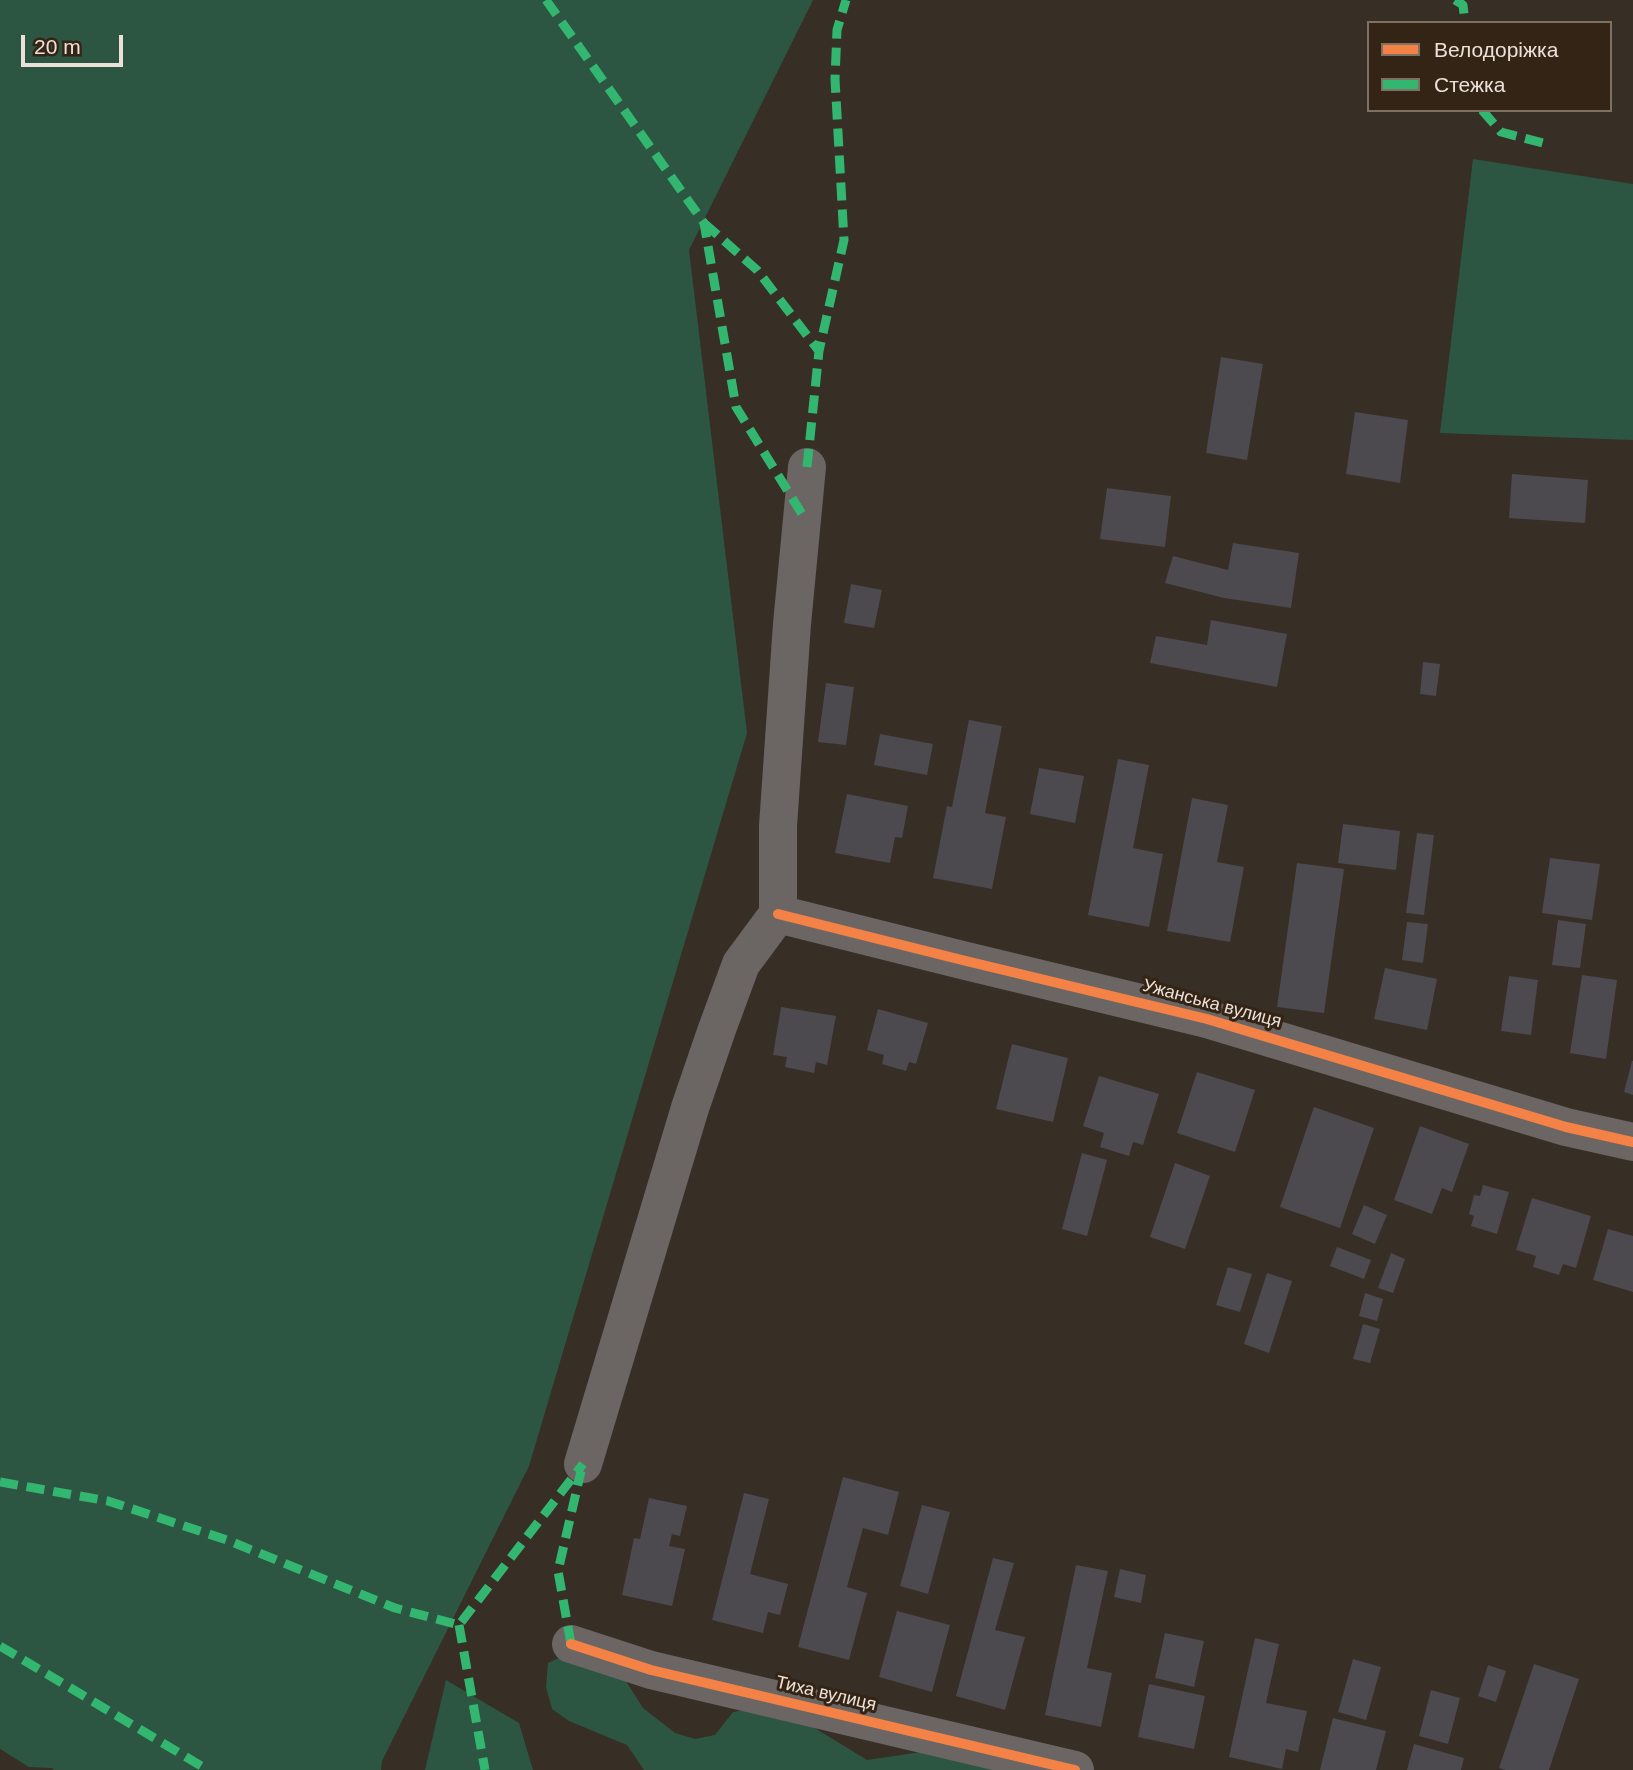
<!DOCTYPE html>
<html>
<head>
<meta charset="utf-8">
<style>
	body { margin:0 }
	#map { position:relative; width:1633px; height:1770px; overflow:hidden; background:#372e26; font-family:Arial,sans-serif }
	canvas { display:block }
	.legend { position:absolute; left:1367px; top:21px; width:245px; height:91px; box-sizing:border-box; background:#342415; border:2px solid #7e7063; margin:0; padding:9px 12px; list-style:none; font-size:21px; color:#ece1d8 }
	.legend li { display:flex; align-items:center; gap:14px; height:35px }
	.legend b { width:35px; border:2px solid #7e7063 }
	.scale { position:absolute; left:21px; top:35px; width:102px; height:32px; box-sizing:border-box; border:4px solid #ece1d8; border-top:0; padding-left:9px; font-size:21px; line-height:24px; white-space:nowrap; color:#ece1d8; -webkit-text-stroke:5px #342415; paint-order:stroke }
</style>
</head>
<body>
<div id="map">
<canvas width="1633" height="1770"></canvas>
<ul class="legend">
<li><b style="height:9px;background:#f48246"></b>Велодоріжка</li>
<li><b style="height:9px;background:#33b770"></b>Стежка</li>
</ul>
<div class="scale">20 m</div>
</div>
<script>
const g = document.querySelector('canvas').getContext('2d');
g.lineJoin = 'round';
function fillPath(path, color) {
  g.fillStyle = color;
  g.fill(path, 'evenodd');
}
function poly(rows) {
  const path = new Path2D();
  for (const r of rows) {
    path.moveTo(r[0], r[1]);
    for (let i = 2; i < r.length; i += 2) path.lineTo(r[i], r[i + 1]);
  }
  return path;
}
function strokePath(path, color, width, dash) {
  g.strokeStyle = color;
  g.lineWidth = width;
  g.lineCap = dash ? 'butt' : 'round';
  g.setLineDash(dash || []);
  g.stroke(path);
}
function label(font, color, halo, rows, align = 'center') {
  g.font = font + ' Arial,sans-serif';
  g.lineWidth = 6;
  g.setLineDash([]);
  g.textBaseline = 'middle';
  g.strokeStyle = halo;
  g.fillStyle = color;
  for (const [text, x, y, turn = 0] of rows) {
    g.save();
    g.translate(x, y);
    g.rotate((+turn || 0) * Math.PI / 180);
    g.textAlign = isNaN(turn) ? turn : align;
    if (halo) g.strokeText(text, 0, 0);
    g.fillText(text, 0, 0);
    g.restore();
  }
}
const green = poly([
	[0,0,813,0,689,250,747,733,529,1466,382,1761,381,1770,54,1770,52,1768,29,1767,0,1749],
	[1473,159,1633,184,1633,440,1440,433],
	[563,1656,622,1675,643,1708,675,1733,695,1739,715,1735,733,1712,752,1709,813,1727,867,1760,928,1751,1002,1770,644,1770,627,1745,569,1721,552,1709,546,1687,548,1663],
	[446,1680,519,1723,533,1770,425,1770]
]);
const building = poly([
	[1221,357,1263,364,1247,460,1206,453],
	[1355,412,1408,420,1400,483,1346,474],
	[1512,474,1588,480,1585,523,1509,518],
	[1107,488,1171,496,1165,547,1100,539],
	[1233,543,1299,553,1291,608,1224,598,1165,583,1173,556,1228,570],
	[851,584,882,590,874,628,844,623],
	[1211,620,1287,634,1277,687,1150,663,1156,636,1207,645],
	[1423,662,1440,664,1436,696,1420,694],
	[826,683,854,687,846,745,818,742],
	[969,720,1002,726,985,813,1006,817,992,889,933,878,947,806,952,807],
	[880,734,933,744,927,775,874,765],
	[1118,759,1149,765,1133,848,1163,854,1149,927,1088,915],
	[1039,768,1084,776,1075,823,1030,814],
	[847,794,908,806,902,838,895,837,890,863,835,853],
	[1192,798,1228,805,1217,862,1244,867,1230,942,1167,931],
	[1343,824,1400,831,1396,870,1338,863],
	[1417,833,1434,835,1424,915,1406,913],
	[1550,858,1600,864,1592,920,1542,913],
	[1297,863,1344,869,1324,1013,1277,1007],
	[1558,920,1586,924,1580,968,1552,965],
	[1407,922,1428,924,1423,963,1402,960],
	[1385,968,1437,979,1427,1030,1374,1019],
	[1582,975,1617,980,1606,1059,1570,1053],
	[1509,976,1538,980,1531,1035,1501,1031],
	[781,1007,836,1016,827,1065,816,1062,814,1073,785,1067,787,1057,773,1055],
	[878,1009,928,1023,916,1064,909,1062,906,1071,882,1064,884,1055,867,1050],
	[1012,1044,1068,1058,1053,1122,996,1109],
	[1632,1061,1633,1061,1633,1095,1624,1092],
	[1197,1072,1255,1090,1235,1152,1177,1133],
	[1099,1076,1159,1094,1143,1145,1133,1142,1129,1156,1100,1147,1104,1133,1083,1126],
	[1314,1107,1374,1128,1340,1228,1280,1207],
	[1420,1126,1469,1144,1452,1192,1442,1188,1432,1214,1394,1200],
	[1082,1153,1107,1160,1087,1236,1062,1229],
	[1175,1163,1210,1176,1185,1249,1150,1237],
	[1483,1185,1509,1192,1497,1234,1471,1226,1474,1216,1469,1214,1474,1195,1480,1196],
	[1532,1198,1591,1216,1576,1268,1563,1264,1559,1275,1533,1267,1536,1256,1516,1250],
	[1364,1205,1387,1215,1375,1244,1352,1234],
	[1608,1229,1633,1236,1633,1292,1593,1280],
	[1337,1247,1371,1260,1364,1279,1330,1266],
	[1391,1253,1405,1259,1393,1293,1378,1288],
	[1228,1267,1252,1274,1240,1312,1216,1305],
	[1267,1273,1292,1281,1269,1353,1244,1344],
	[1365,1293,1383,1299,1377,1321,1359,1316],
	[1363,1324,1380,1329,1370,1363,1353,1359],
	[843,1477,899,1492,888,1535,863,1528,847,1587,867,1593,849,1660,798,1647],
	[744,1493,769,1499,750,1574,788,1584,780,1615,768,1612,763,1633,712,1620],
	[649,1498,687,1506,680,1536,672,1534,669,1546,685,1549,672,1606,622,1595,634,1538,640,1539],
	[922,1505,950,1512,928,1594,900,1586],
	[993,1558,1014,1563,995,1630,1025,1637,1005,1710,956,1696],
	[1076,1565,1108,1571,1087,1668,1112,1673,1101,1727,1045,1715],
	[1120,1569,1146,1575,1141,1603,1114,1597],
	[897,1611,950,1625,932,1692,879,1677],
	[1165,1633,1204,1641,1194,1687,1155,1678],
	[1255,1638,1279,1644,1266,1703,1307,1711,1298,1752,1286,1749,1282,1769,1229,1757],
	[1353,1659,1381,1667,1366,1720,1338,1712],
	[1534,1664,1579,1679,1549,1770,1505,1770,1499,1768],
	[1488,1665,1506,1671,1496,1702,1478,1696],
	[1149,1684,1205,1696,1194,1749,1138,1737],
	[1431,1690,1460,1698,1448,1744,1419,1736],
	[1333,1718,1386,1731,1376,1770,1320,1770],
	[1414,1744,1464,1758,1461,1770,1407,1770]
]);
const minor = poly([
	[778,914,962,960,1207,1019,1566,1127,1633,1142],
	[583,1464,690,1108,716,1032,741,964,778,914,778,826,792,624,807,467],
	[571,1644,651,1670,1075,1770]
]);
const quiet = poly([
	[546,0,704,223,736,407,802,514],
	[1455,0,1463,5,1465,23],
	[1482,110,1501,132,1543,143],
	[704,223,757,270,819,351],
	[807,467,819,351,844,240,835,79,837,30,846,0],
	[0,1482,108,1501,227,1540,395,1608,459,1625,583,1464],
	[459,1625,485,1770],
	[571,1644,558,1571,581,1471],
	[0,1646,208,1770]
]);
const cycleway = poly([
	[778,914,962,960,1207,1019,1566,1127,1633,1142],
	[571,1644,651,1670,1075,1770]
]);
const streetNames = [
	["Ужанська вулиця",1212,1004,15],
	["Тиха вулиця",826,1694,13]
];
fillPath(green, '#2d5642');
fillPath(building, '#4c494f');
strokePath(minor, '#6b6564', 38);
strokePath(quiet, '#33b770', 9, [18, 9]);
strokePath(cycleway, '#f48246', 10);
label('18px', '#ece1d8', '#342415', streetNames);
</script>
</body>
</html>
